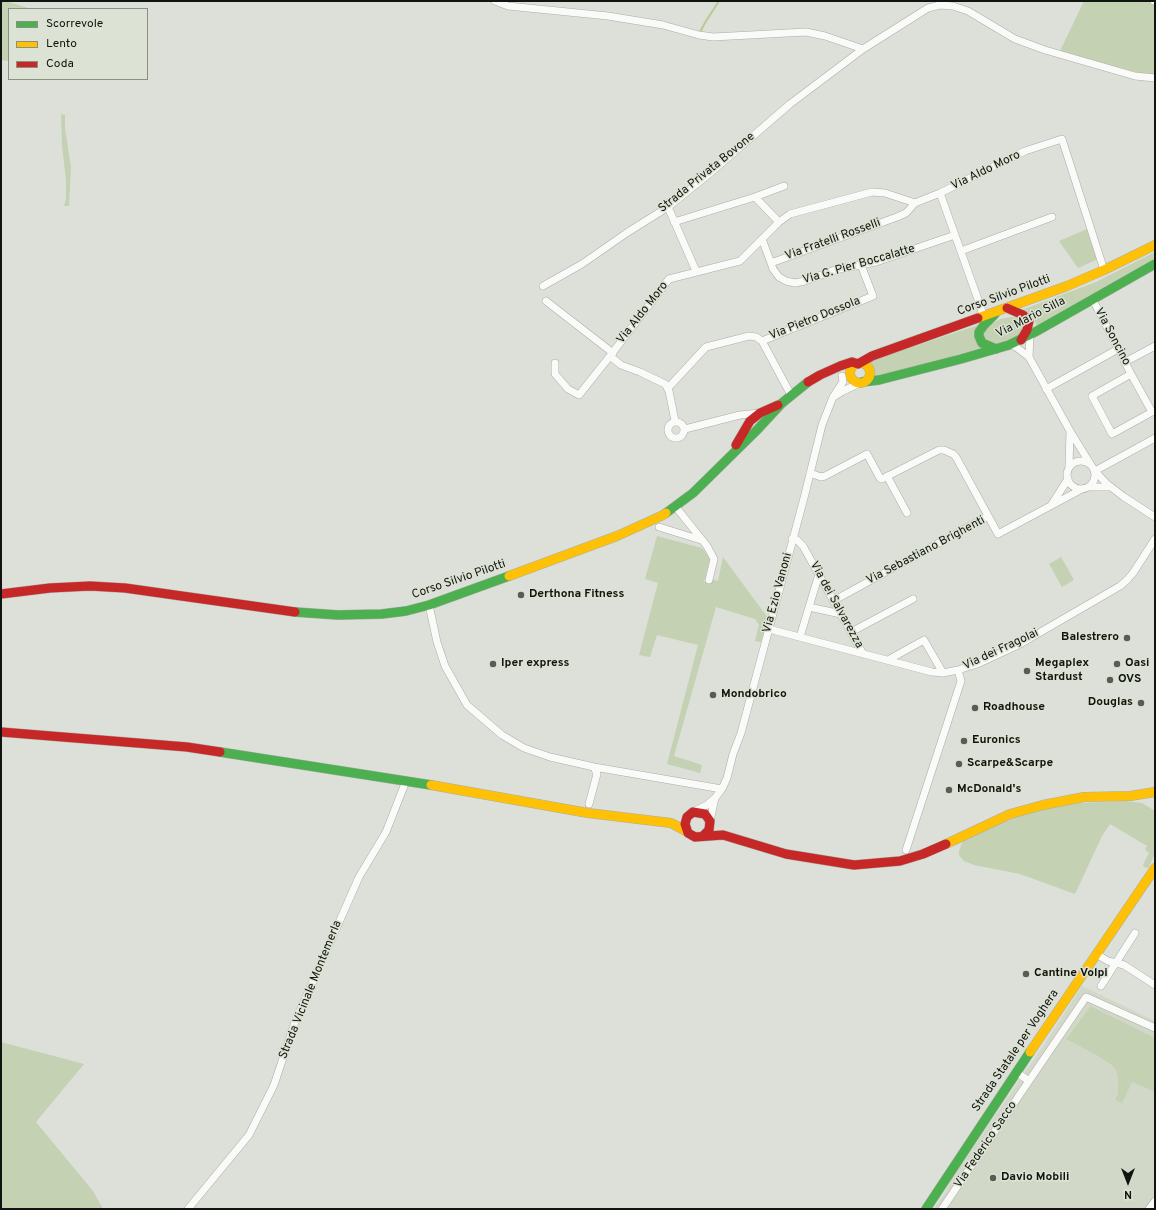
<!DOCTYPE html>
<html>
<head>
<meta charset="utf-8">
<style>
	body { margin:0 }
	#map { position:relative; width:1156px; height:1210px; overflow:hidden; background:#dce0d8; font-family:Overpass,sans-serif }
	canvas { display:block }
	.frame { position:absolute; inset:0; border:2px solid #12140f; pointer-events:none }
	.legend { position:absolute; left:8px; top:8px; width:140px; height:72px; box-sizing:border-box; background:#dce3d4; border:1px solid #8b9085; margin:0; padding:5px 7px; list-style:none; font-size:12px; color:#12140f }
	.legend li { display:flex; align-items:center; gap:8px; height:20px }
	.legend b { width:20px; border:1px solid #8b9085 }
	.north { position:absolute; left:1108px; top:1162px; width:40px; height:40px; -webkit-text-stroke:3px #dce3d4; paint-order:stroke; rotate:180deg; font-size:11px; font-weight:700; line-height:16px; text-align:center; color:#12140f }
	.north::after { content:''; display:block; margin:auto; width:14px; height:18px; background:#12140f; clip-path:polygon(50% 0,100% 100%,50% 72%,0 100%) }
</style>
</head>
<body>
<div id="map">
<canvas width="1156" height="1210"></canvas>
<div class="frame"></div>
<ul class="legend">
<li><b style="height:5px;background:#4caf50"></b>Scorrevole</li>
<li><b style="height:5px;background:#ffc107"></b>Lento</li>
<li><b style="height:5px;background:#c62828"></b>Coda</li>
</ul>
<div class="north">N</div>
</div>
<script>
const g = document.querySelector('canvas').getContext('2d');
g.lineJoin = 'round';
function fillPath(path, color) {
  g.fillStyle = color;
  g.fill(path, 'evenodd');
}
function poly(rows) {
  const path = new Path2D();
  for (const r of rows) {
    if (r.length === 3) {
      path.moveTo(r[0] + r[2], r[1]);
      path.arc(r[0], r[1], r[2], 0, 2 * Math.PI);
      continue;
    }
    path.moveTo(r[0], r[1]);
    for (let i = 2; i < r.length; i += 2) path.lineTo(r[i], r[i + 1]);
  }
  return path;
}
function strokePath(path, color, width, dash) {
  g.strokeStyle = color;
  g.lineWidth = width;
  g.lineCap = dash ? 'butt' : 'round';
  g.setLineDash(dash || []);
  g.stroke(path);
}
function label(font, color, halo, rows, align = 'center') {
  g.font = font + ' Overpass,sans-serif';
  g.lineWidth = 3;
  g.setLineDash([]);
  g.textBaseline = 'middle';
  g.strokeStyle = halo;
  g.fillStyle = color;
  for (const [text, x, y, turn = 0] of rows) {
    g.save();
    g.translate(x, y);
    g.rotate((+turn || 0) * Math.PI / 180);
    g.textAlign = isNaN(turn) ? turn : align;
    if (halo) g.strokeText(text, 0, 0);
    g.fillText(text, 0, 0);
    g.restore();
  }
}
const built = poly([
	[1082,986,1155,1021,1155,1209,934,1209,945,1193,955,1174,1042,1048]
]);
const green = poly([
	[1,1,6,1,28,8,9,9,9,61,1,60],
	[1084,1,1147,1,1155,5,1155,74,1140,73,1060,51],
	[61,114,65,115,65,128,71,168,69,206,64,206,66,199,66,180,62,146],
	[1087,229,1098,259,1078,268,1059,241],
	[1155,252,1155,260,1037,326,1033,317,1026,312,1019,311,1096,282],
	[1011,317,1021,318,1025,322,1023,330,1014,340,997,345,985,343,983,333,991,324,1000,319],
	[981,324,981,348,871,380,871,369,869,365,865,363],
	[657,536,702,548,710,558,704,582,711,583,712,579,718,581,723,557,768,618,761,642,755,641,759,625,755,619,716,607,674,756,702,765,700,773,667,764,698,645,657,635,650,657,639,655,658,583,645,579],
	[1061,557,1074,580,1062,587,1049,564],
	[1125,801,1142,803,1155,811,1155,853,1149,867,1147,868,1144,867,1143,865,1149,853,1145,850,1147,846,1110,824,1102,836,1075,894,1020,874,974,865,964,861,959,855,959,851,963,840,996,825,1023,814,1078,803],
	[1090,1007,1094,1008,1155,1038,1155,1092,1132,1082,1122,1103,1115,1100,1118,1094,1118,1078,1117,1072,1112,1065,1095,1054,1066,1039],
	[1,1042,84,1064,36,1122,93,1191,103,1209,1,1209]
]);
const stream = poly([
	[700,32,706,21,719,1]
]);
const street = poly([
	[495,1,508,6,608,16,663,25,699,35,713,37,806,32,825,36,863,49,928,8,940,5,953,6,968,11,1015,39,1045,50,1135,76,1155,78],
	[1154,1,1155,1],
	[940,193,980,305,984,319],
	[755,197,784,186],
	[668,207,696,271],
	[674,222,755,197,779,222],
	[762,239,771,263,897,217,906,213,915,203],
	[961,251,1052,217],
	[771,263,773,269,779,277,786,281,795,283,805,281,835,270,876,262,955,235],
	[543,286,582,264,628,232,668,207,709,174,790,104,863,49],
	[1093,300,1125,362,1131,374,1152,412,1112,434,1092,396,1131,374],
	[546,301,613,353],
	[1009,345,1016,347,1029,357,1070,431,1091,465],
	[610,356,621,365,640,372,665,384,669,391,675,421],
	[1029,357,1030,335],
	[1125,362,1155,346],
	[555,363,555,374,568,389,579,395,610,356,669,279,740,261,779,222,790,214,872,192,885,193,915,203,940,193,1025,151,1062,139,1104,270],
	[668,388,706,347,749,336,756,337,762,341],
	[1046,389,1118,349],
	[791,395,762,341,873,296,861,265],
	[835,396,843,391,862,382],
	[676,430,8],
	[685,429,740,415,760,413],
	[1155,438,1095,471,1107,484,1124,497,1155,517],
	[1081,475,14],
	[1069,467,1070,431],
	[810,473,821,477,825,476,867,454,880,478,882,479,939,450,944,450,953,454,956,457,998,534,1082,489],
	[887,476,907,513],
	[1089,487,1111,487],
	[1052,504,1068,479],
	[675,506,707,546,714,559,709,580],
	[659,527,701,540],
	[792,539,797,540,803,546,863,654],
	[819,574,809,607,841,614],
	[833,601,988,516],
	[429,605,437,642,445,666,467,705,502,735,524,748,550,757,594,767,597,774,589,804],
	[769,629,932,672,943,673,958,670,977,664,1020,644,1120,586,1127,580,1133,573,1155,539],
	[851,632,913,599],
	[800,637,809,607],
	[888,660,924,640,943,673],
	[594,767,722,789],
	[715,798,722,789,727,778,733,754,741,733,804,498,822,425,833,397,843,382,842,376],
	[693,812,707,805,715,798,710,821],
	[906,850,961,681,958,670],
	[1096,954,1108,961,1124,965,1155,985],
	[1101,986,1135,933],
	[1016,1072,1029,1081],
	[188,1209,249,1135,274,1085,295,1022,359,877,386,832,406,781],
	[942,1209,1086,997,1155,1028],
	[1149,1209,1155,1201]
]);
const fast = poly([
	[995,314,984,325,979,332,979,336,982,343,996,349],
	[862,382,879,380,961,359,1009,345,1037,331,1155,264],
	[666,513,693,493,757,430,782,403,808,382],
	[295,612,338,615,382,614,406,611,429,605,509,576],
	[220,752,431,785],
	[926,1209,1030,1052]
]);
const slow = poly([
	[978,318,1067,286,1104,270,1155,245],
	[860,373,10],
	[509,576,617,536,661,516,666,513],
	[431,785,588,813,671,823,686,831],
	[946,844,1010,814,1043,805,1084,797,1130,796,1155,792],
	[1030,1052,1155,868]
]);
const jam = poly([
	[1007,308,1023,315,1029,321,1027,330,1021,340],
	[808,382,820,375,840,366,852,362,858,364,872,356,978,318],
	[736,445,750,421,760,413,778,405],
	[1,594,50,588,90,586,125,588,295,612],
	[1,732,187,747,220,752],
	[703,836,709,830,710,821,705,814,693,812,687,817,685,824,688,833,695,837,723,835,786,854,854,865,900,861,923,854,946,844]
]);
const markers = [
	[521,595,4,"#595b55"],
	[1127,638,4,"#595b55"],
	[493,664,4,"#595b55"],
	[1117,664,4,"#595b55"],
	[1027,671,4,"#595b55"],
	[1110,680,4,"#595b55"],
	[713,695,4,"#595b55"],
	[1141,703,4,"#595b55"],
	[975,708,4,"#595b55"],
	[964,741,4,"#595b55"],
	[959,764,4,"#595b55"],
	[949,790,4,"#595b55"],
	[1026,974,4,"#595b55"],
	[993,1178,4,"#595b55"]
];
const streetNames = [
	["Via Aldo Moro",986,171,-26],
	["Strada Privata Bovone",707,173,-39],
	["Via Fratelli Rosselli",833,240,-20],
	["Via G. Pier Boccalatte",859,265,-16],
	["Corso Silvio Pilotti",1004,296,-20],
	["Via Aldo Moro",643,313,-52],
	["Via Mario Silla",1031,318,-27],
	["Via Pietro Dossola",815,319,-22],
	["Via Soncino",1112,337,62],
	["Via Sebastiano Brighenti",926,551,-28],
	["Corso Silvio Pilotti",459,580,-19],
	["Via Ezio Vanoni",778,593,-75],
	["Via dei Salvarezza",836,605,61],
	["Via dei Fragolai",1001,650,-25],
	["Strada Vicinale Montemerla",311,990,-68],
	["Strada Statale per Voghera",1016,1051,-56],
	["Via Federico Sacco",986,1145,-56]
];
const poiNames = [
	["Derthona Fitness",529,595],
	["Balestrero",1119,638,"right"],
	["Iper express",501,664],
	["Megaplex",1035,664],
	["Stardust",1035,678],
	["Oasi",1125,664],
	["OVS",1118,680],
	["Mondobrico",721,695],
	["Douglas",1133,703,"right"],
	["Roadhouse",983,708],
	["Euronics",972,741],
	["Scarpe&Scarpe",967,764],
	["McDonald's",957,790],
	["Cantine Volpi",1034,974],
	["Davio Mobili",1001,1178]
];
fillPath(built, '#d1d8c8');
fillPath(green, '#c4d1b2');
strokePath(stream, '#b6cc93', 2);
strokePath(street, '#aaada7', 8);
strokePath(fast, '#aaada7', 10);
strokePath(slow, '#aaada7', 10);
strokePath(jam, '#aaada7', 10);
strokePath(street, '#fafaf9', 7);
strokePath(fast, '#4caf50', 9);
strokePath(slow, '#ffc107', 9);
strokePath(jam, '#c62828', 9);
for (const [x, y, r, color] of markers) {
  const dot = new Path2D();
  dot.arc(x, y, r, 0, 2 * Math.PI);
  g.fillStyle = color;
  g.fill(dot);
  strokePath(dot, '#dce3d4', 1.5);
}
label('12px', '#12140f', '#dce3d4', streetNames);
label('bold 12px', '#12140f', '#dce3d4', poiNames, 'left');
</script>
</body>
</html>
